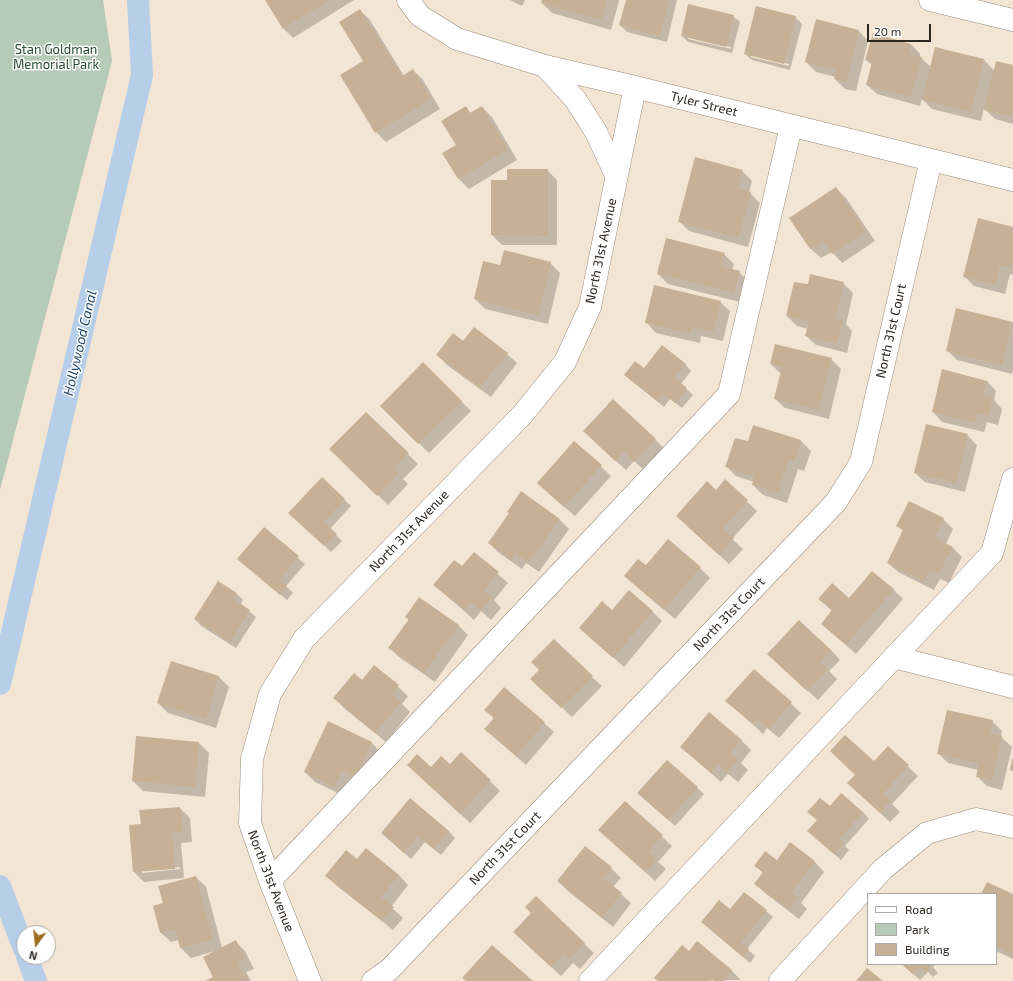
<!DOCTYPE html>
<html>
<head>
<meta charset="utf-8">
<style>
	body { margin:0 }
	#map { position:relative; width:1013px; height:981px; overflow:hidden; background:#f3e5d4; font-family:"Exo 2",sans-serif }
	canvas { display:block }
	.legend { position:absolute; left:867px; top:893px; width:130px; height:72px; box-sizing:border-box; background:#fff; border:1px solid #aba9a6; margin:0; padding:5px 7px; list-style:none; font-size:12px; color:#2c2721 }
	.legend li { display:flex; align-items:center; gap:8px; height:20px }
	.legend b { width:20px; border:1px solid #aba9a6 }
	.north { position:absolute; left:16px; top:925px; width:40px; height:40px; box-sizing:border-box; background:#fff; border:1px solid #aba9a6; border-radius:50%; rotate:195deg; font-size:11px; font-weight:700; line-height:16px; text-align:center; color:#2c2721 }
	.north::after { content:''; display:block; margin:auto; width:14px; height:18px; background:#9e6d21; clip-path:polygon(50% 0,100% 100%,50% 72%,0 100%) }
	.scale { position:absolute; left:867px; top:24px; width:64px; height:18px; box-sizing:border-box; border:2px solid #2c2721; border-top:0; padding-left:5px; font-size:12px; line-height:14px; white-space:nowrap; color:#2c2721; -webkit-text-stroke:3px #fff; paint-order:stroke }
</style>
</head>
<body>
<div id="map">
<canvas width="1013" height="981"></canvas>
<ul class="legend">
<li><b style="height:5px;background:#fff"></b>Road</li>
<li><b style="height:11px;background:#b5cbb8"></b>Park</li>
<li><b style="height:11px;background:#c6b196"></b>Building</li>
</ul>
<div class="north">N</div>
<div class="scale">20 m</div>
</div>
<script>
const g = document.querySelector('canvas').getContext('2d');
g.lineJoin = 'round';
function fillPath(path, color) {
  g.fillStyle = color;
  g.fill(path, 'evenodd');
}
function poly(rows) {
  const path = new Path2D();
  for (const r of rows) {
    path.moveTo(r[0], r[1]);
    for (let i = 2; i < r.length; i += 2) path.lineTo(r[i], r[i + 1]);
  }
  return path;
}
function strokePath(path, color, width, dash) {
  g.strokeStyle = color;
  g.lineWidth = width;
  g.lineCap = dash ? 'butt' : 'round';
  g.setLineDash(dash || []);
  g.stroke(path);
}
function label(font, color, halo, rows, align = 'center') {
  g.font = font + ' "Exo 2",sans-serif';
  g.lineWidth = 3;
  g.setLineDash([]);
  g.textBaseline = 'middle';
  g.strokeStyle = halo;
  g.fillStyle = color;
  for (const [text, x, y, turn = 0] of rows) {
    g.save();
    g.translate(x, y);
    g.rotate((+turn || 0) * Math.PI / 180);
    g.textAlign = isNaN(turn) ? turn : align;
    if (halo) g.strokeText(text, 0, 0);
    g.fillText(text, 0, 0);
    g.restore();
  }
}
const green = poly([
	[0,0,103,0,112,61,0,490]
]);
const shadow = poly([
	[266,0,354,0,293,38,283,28],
	[510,0,525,0,522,6],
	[543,0,619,0,619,1,611,30,552,13,542,3],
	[627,0,677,0,667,42,627,32,620,25],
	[360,10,370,20,404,76,413,70,423,80,440,109,386,142,376,132,341,76,365,61],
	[733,16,740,22,732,53,688,42,682,36],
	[688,37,731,47,731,49,688,39],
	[795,17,802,24,790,70,752,60,745,54],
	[751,55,789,64,789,66,751,57],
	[859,31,868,41,856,91,845,89,835,79,836,77,816,72,806,62],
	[911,44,920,54,920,57,931,67,984,60,995,71,1013,66,1013,124,995,119,984,108,981,121,932,109,922,99,920,106,877,94,867,85,872,65,866,60],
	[482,107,492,117,517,160,469,189,459,179,443,153,457,145,466,108,471,113],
	[547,170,557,180,557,245,502,245,492,235,492,181,508,181],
	[742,171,752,181,749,192,760,203,748,247,689,231,679,221],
	[836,188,846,198,875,241,842,263,832,252,821,258,811,249,791,218],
	[1013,228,1013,275,1010,274,1005,294,974,286,964,276],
	[724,254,734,264,732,270,739,272,749,282,744,303,668,284,658,274],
	[550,263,560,273,548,324,485,309,475,299,501,266],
	[843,283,853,293,846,324,852,331,847,353,816,345,806,336,808,329,797,326,787,316,808,286],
	[720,302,730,311,723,341,701,336,700,343,656,333,647,323],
	[1013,323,1013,370,1012,374,957,360,947,350],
	[507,354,517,363,491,397,447,365,438,355],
	[831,359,841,369,829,419,785,408,775,399,781,374,771,364],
	[423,364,471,411,429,453,381,406],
	[685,364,691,371,681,384,693,395,682,408,670,399,664,407,625,375,644,369],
	[987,381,996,391,994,400,1002,409,998,425,987,422,984,432,942,422,933,412],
	[613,400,665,449,645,471,634,461,626,470,594,441],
	[366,413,418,464,403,479,408,484,388,505,331,449],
	[754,426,801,441,811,451,804,471,798,469,787,503,763,495,753,485,754,482,736,476,727,467,748,443],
	[967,435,977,445,965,492,925,482,915,473],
	[575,443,611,476,575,516,548,493],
	[322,479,351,506,330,529,342,541,331,552,296,519],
	[725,481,757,511,732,539,743,549,729,564,687,526],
	[559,519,569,529,539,572,526,563,522,569,499,553,489,543],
	[943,519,953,529,946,544,952,547,962,557,949,583,940,579,934,590,898,572,888,563,903,531,898,526],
	[264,529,305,564,286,586,293,593,287,600,245,565],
	[475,554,508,583,494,600,501,608,491,620,481,611,474,620,435,585,462,568],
	[646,566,700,568,710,578,675,619,625,576],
	[218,582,237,594,243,600,240,605,249,611,256,617,236,648,201,626,195,619],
	[893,589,903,599,856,654,822,624,832,611,820,599,849,599],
	[612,611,652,611,662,621,624,667,580,628],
	[406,617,458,625,468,635,435,682,399,657,390,648,409,620],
	[831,650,840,660,829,671,837,679,818,700,778,664],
	[172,662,219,677,229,687,216,728,168,713,158,703],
	[375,666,408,696,402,704,410,712,386,742,344,708,335,698,362,681],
	[754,670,801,713,779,738,767,728,763,734,727,701],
	[592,677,602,686,572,717,532,679],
	[486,710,544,723,554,732,526,765,485,729,494,719],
	[992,721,1002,731,1001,737,1012,747,1002,790,987,786,977,776,978,770,948,763,938,753],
	[329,723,372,743,381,753,344,796,315,782,305,772],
	[137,737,199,743,209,753,205,797,143,791,133,781],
	[741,740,751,750,741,763,748,770,738,782,728,774,721,782,681,747],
	[888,748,918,776,892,804,900,812,890,822,859,793,874,763],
	[461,753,500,791,470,823,418,774,431,768,450,765],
	[667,761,704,794,675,826,645,799],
	[625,802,672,846,658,862,666,869,655,881,609,839],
	[180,808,190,818,192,842,181,843,184,878,144,882,134,872,142,825],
	[180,867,180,869,142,873,142,871],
	[830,808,863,812,869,819,845,846,849,850,841,860,815,838,818,821,809,812],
	[449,831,455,838,441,855,425,842,411,859,382,833],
	[791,844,815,862,824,872,801,903,807,909,799,919,765,893,755,883,763,873,755,865,777,861],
	[366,849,399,875,408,885,391,907,403,918,393,930,336,885,327,876,357,860],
	[611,868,621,878,613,887,631,903,613,927,568,891,558,881],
	[196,877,206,887,222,948,236,942,245,951,254,969,246,972,251,981,209,981,215,977,215,951,191,958,181,948,179,940,171,942,161,933,164,904],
	[988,883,1013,895,1013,959,996,951,996,894,982,894],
	[744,893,773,917,747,949,755,956,750,963,702,922,730,910],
	[536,897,594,953,580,969,573,963,561,976,524,941],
	[689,952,731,970,741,980,659,981],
	[902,964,936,964,933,967,938,973,933,977,928,972,920,980]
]);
const canal = poly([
	[0,684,142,75,138,0],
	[0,886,24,949],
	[27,957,36,981]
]);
const building = poly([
	[265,0,329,0,283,29],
	[542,0,607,0,601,20,541,3],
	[626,0,669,0,660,36,619,25],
	[688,4,734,15,726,47,681,36],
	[756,6,796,16,784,64,744,54],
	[360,9,402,76,413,69,431,99,375,133,340,75,363,61,339,22],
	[816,19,859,30,846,82,834,79,836,70,805,62],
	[873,33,911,44,909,53,922,57,911,97,866,85,872,62,865,60],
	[935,47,984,59,971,112,922,100],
	[996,61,1013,65,1013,117,984,110],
	[466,106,470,113,482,106,508,150,458,179,442,153,456,145,441,121],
	[695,157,743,170,738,188,751,192,738,238,678,222],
	[507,169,548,169,548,236,491,235,491,180,507,180],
	[836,187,866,231,832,254,823,241,810,249,789,218],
	[978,218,1013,227,1013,262,1012,268,1000,265,996,285,963,277],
	[666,238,725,253,721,266,740,271,734,293,657,274],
	[504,250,551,262,538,315,474,299,483,261,500,265],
	[810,274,844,282,835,318,843,320,837,344,805,336,809,322,786,316,794,282,808,284],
	[654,285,721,301,713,332,692,327,690,334,645,323],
	[956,308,1013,322,1002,365,946,351],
	[474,327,508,353,480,388,436,355,453,333,463,341],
	[775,344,832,358,819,410,774,399,782,367,770,364],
	[662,345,686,364,674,377,687,388,675,403,663,393,657,401,624,375,635,361,644,368],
	[423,362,462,401,418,444,380,406],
	[942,369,987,381,983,395,993,398,988,416,977,413,975,423,932,412],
	[613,399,656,439,634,462,624,452,615,461,583,431],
	[366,412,409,453,394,468,399,474,377,496,329,449],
	[926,424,968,434,956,483,914,473],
	[753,425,801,440,794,462,788,460,778,493,752,485,754,476,725,467,735,438,748,441],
	[574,441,602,465,564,507,537,483],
	[322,477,345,499,324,522,337,534,324,546,288,513],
	[725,479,748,500,723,529,734,538,719,555,676,516,707,481,716,490],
	[521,491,560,519,528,563,516,554,512,560,488,543,509,513,507,512],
	[909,501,944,518,934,538,953,547,939,574,930,569,924,581,887,563,903,530,896,526],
	[264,527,299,556,279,580,287,586,280,595,237,559],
	[668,539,701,567,664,610,624,576,638,559,646,565],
	[474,552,499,572,484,591,492,597,481,611,471,602,464,610,433,585,454,560,462,566],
	[872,571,894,589,846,645,821,624,832,610,818,599,832,583,849,598],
	[218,581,237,593,233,599,250,610,230,642,194,619],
	[629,590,653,611,613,658,579,628,602,601,612,610],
	[419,597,459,625,424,673,388,648,409,619,405,617],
	[799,620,831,650,820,662,828,669,807,691,767,654],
	[554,639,593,676,561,708,530,679,539,670,531,662],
	[171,661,219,676,206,719,157,703],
	[374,665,399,685,392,694,401,702,375,733,333,698,354,673,362,680],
	[754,669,792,702,769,729,757,719,753,724,725,701],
	[504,687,545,722,516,756,484,729,494,718,484,710],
	[947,710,993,720,990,733,1002,736,992,780,976,777,979,763,937,754],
	[709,712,742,740,731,753,738,760,727,773,718,765,711,773,680,747],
	[328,721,372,742,356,777,342,770,334,787,304,772],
	[845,735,874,761,888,746,909,765,883,794,891,801,880,813,847,783,855,775,830,751],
	[136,736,199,742,195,787,132,781],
	[461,752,491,780,460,814,407,765,417,754,431,767,441,756,450,764],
	[1012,759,1013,759,1013,771,1010,770],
	[667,760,698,787,668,820,637,793],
	[841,793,863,812,839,839,844,843,834,854,807,831,817,820,807,812,820,798,830,806],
	[410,798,449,831,434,849,418,836,404,853,381,833],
	[625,801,663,835,649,852,657,859,645,872,598,830],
	[180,807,183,832,172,833,175,869,133,872,129,825,141,824,139,810],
	[790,842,815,861,791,893,798,898,789,910,754,884,763,872,754,866,765,851,777,860],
	[585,846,612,867,603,878,622,893,602,918,557,881],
	[366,848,399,875,381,897,394,907,382,921,325,876,346,850,357,859],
	[196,876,213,939,180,948,175,929,160,933,153,906,163,903,158,886],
	[987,882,1013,894,1013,955,996,947,996,894,981,894],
	[744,892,767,910,741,942,749,949,743,957,701,922,719,900,730,909],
	[536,896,585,943,569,960,563,954,551,967,513,932,531,913,525,907],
	[236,940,245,959,237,962,247,981,205,981,213,977,203,957],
	[697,941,732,970,723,981,714,981,712,979,710,981,658,981,654,978,682,945,689,951],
	[492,945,533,981,466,981,462,978],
	[901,964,931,964,932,965,926,972,921,966,913,974],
	[867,968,883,981,856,981]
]);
const minor = poly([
	[408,0,420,16,457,39,545,66,635,87,1013,180],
	[930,0,1013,20],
	[545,66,575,99,596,132,616,175],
	[894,657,1013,687],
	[270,881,729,394,791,126],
	[310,981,270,881,250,823,252,759,270,694,304,639,522,415,565,362,590,307,635,87],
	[373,981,389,970,836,502,861,462,931,160],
	[590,981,992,553,1013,479],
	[780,981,883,869,927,833,976,819,1013,827]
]);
const parkNames = [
	["Stan Goldman",56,50],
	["Memorial Park",56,65]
];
const streetNames = [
	["Tyler Street",704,104,14],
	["North 31st Avenue",601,251,-78],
	["North 31st Court",891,331,-77],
	["North 31st Avenue",409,531,-46],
	["North 31st Court",729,614,-46],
	["North 31st Court",505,848,-46],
	["North 31st Avenue",271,881,69]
];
const waterNames = [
	["Hollywood Canal",80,343,-77]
];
fillPath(green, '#b5cbb8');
fillPath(shadow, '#0003');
strokePath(canal, '#b6cee8', 22);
fillPath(building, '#c6b196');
strokePath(minor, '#998d7d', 23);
strokePath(minor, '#fff', 22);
label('13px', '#214c2a', '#fff', parkNames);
label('13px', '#2c2721', '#fff', streetNames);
label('italic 14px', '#21486b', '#fff', waterNames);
</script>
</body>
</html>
